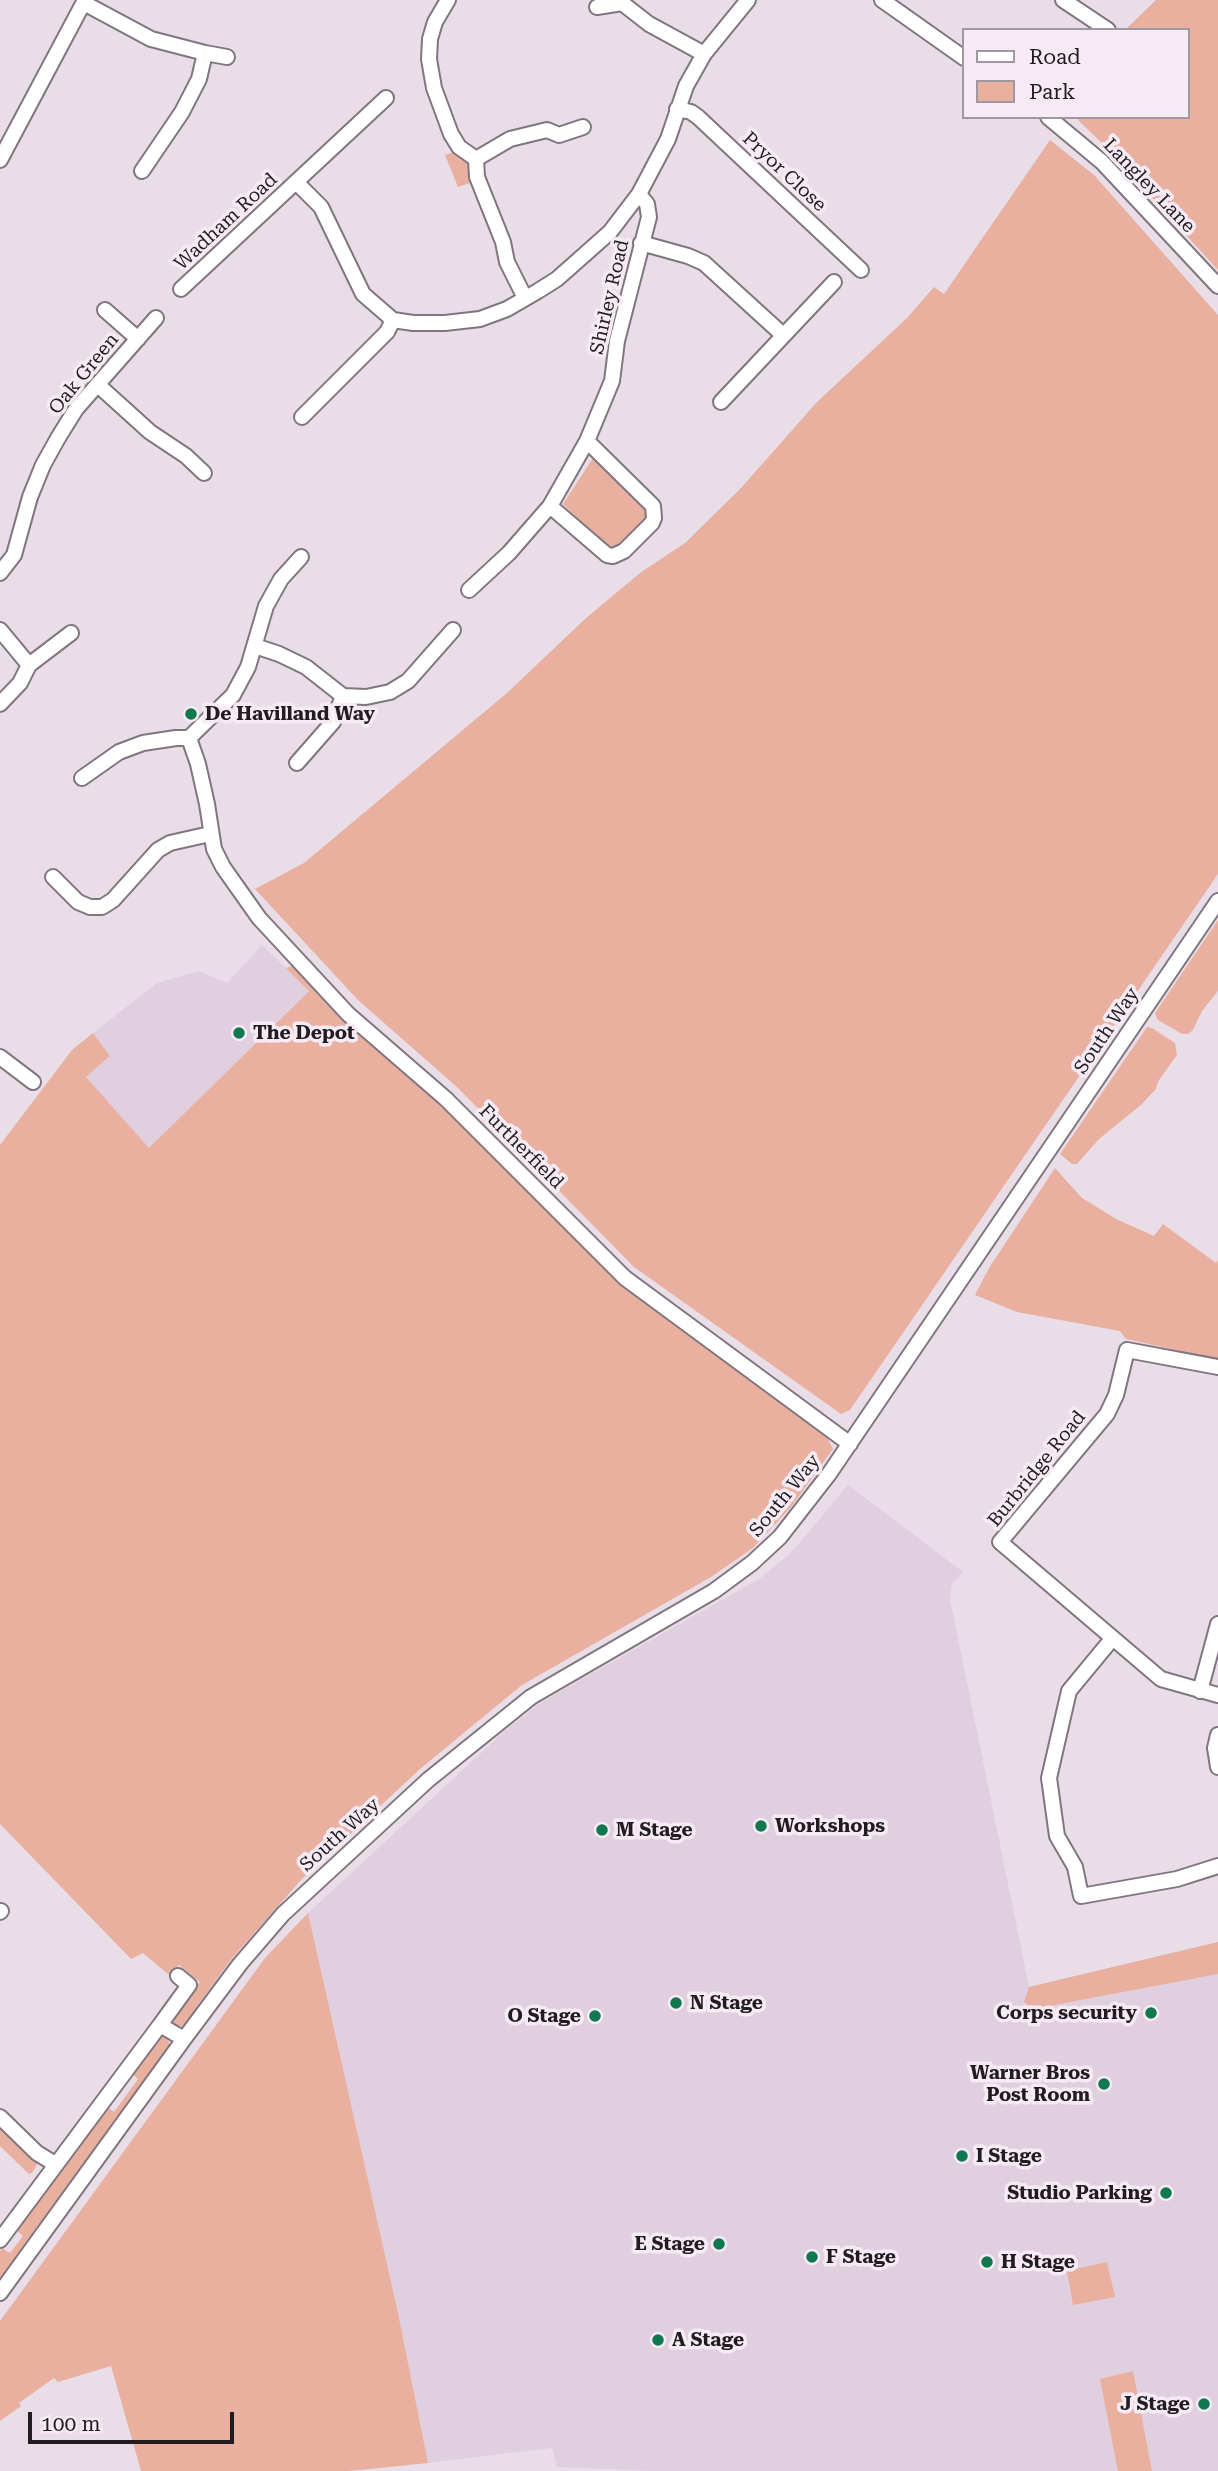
<!DOCTYPE html>
<html>
<head>
<meta charset="utf-8">
<style>
	body { margin:0 }
	#map { position:relative; width:1218px; height:2471px; overflow:hidden; background:#e9dee8; font-family:"Roboto Serif",serif }
	canvas { display:block }
	.legend { position:absolute; left:962px; top:28px; width:228px; height:91px; box-sizing:border-box; background:#f6ebf5; border:2px solid #a098a0; margin:0; padding:9px 12px; list-style:none; font-size:21px; color:#201c20 }
	.legend li { display:flex; align-items:center; gap:14px; height:35px }
	.legend b { width:35px; border:2px solid #a098a0 }
	.scale { position:absolute; left:28px; top:2412px; width:206px; height:32px; box-sizing:border-box; border:4px solid #201c20; border-top:0; padding-left:9px; font-size:21px; line-height:24px; white-space:nowrap; color:#201c20; -webkit-text-stroke:5px #f6ebf5; paint-order:stroke }
</style>
</head>
<body>
<div id="map">
<canvas width="1218" height="2471"></canvas>
<ul class="legend">
<li><b style="height:9px;background:#fff"></b>Road</li>
<li><b style="height:19px;background:#e9af9f"></b>Park</li>
</ul>
<div class="scale">100 m</div>
</div>
<script>
const g = document.querySelector('canvas').getContext('2d');
g.lineJoin = 'round';
function fillPath(path, color) {
  g.fillStyle = color;
  g.fill(path, 'evenodd');
}
function poly(rows) {
  const path = new Path2D();
  for (const r of rows) {
    path.moveTo(r[0], r[1]);
    for (let i = 2; i < r.length; i += 2) path.lineTo(r[i], r[i + 1]);
  }
  return path;
}
function strokePath(path, color, width, dash) {
  g.strokeStyle = color;
  g.lineWidth = width;
  g.lineCap = dash ? 'butt' : 'round';
  g.setLineDash(dash || []);
  g.stroke(path);
}
function label(font, color, halo, rows, align = 'center') {
  g.font = font + ' "Roboto Serif",serif';
  g.lineWidth = 7;
  g.setLineDash([]);
  g.textBaseline = 'middle';
  g.strokeStyle = halo;
  g.fillStyle = color;
  for (const [text, x, y, turn = 0] of rows) {
    g.save();
    g.translate(x, y);
    g.rotate((+turn || 0) * Math.PI / 180);
    g.textAlign = isNaN(turn) ? turn : align;
    if (halo) g.strokeText(text, 0, 0);
    g.fillText(text, 0, 0);
    g.restore();
  }
}
const built = poly([
	[262,945,309,990,149,1149,85,1076,110,1056,93,1033,157,983,199,971,227,983],
	[848,1485,963,1572,952,1584,950,1599,1029,1987,1218,1942,1218,2471,652,2471,557,2467,552,2448,428,2463,398,2313,308,1913,507,1729,536,1706,568,1687,759,1579,791,1553]
]);
const green = poly([
	[1156,0,1218,0,1218,270,1103,144,1079,121,1078,117,1188,117,1188,30,1125,30],
	[1050,140,1094,175,1218,315,1218,874,850,1410,841,1414,634,1267,458,1088,358,1000,255,889,304,863,507,693,585,619,640,573,685,543,741,488,817,402,907,318,934,287,944,294],
	[459,150,471,165,473,182,458,187,445,155],
	[593,458,603,462,648,512,648,519,620,550,612,550,608,548,563,504],
	[1218,920,1218,991,1202,1011,1193,1030,1188,1034,1182,1034,1158,1020,1155,1013],
	[296,965,442,1103,622,1282,826,1435,833,1449,791,1507,753,1548,711,1577,522,1685,420,1769,301,1880,233,1957,197,2006,200,2007,187,2023,179,2027,173,2022,173,2017,200,1982,179,1965,169,1975,143,1953,131,1959,0,1824,0,1145,72,1050,93,1033,110,1056,86,1077,149,1148,309,991,286,968],
	[1147,1027,1152,1028,1175,1043,1177,1055,1159,1080,1155,1090,1142,1104,1099,1139,1077,1164,1072,1164,1060,1154],
	[1055,1168,1082,1198,1116,1219,1154,1236,1163,1224,1216,1263,1218,1260,1218,1359,1126,1339,1120,1331,1017,1312,975,1295,989,1268],
	[308,1913,398,2313,428,2463,349,2471,141,2471,111,2366,58,2382,54,2378,19,2403,21,2406,0,2421,0,2321,265,1958],
	[1218,1942,1218,1974,1033,2009,1024,2002,1029,1987],
	[160,2036,168,2040,170,2046,0,2281,0,2251,2,2248,10,2253,23,2236,16,2230,106,2106,114,2112,138,2079,130,2072],
	[0,2127,38,2163,32,2173,29,2174,0,2146],
	[1107,2262,1115,2297,1073,2305,1067,2271],
	[1133,2371,1152,2471,1118,2471,1100,2379]
]);
const minor = poly([
	[448,0,435,22,430,39,429,59,434,88,451,134,459,147,476,159,477,177,503,242,507,262,525,298],
	[882,0,964,58],
	[1063,0,1108,30],
	[84,3,151,39,205,53,199,79,182,112,142,171],
	[597,7,622,3,649,24,704,54],
	[205,53,227,57],
	[677,109,691,112,698,117,861,270],
	[1048,117,1102,162,1218,286],
	[476,159,510,139,547,130,559,135,583,127],
	[0,160,85,0],
	[297,183,321,207,363,294,393,320,413,323,445,323,480,319,507,309,538,291,557,279,610,232,639,194],
	[641,243,688,256,704,263,783,335],
	[181,289,386,98],
	[105,310,138,339],
	[98,385,150,432,186,456,204,473],
	[721,402,834,282],
	[302,417,387,332,393,320],
	[550,506,607,555,613,556,624,551,652,523,654,518,653,506,587,441],
	[301,557,281,579,266,606,248,667,233,695,189,738,198,764,207,804,214,849,223,867,259,918,348,1014,446,1099,625,1278,850,1444],
	[0,573,14,555,30,497,43,465,58,438,76,409,156,318],
	[469,590,509,553,550,506,587,441,612,381,617,341,649,217,647,204,639,194,668,139,686,86,704,54,748,0],
	[0,630,29,665,20,683,0,704],
	[255,646,279,654,306,667,343,696,366,697,390,692,408,681,453,630],
	[29,665,71,633],
	[297,763,333,722,343,696],
	[82,778,119,752,143,743,176,738,189,738],
	[53,877,78,902,90,907,102,907,113,900,158,850,170,843,210,834],
	[0,1057,33,1082],
	[1218,1367,1127,1350,1116,1395,1107,1414,1000,1542,1161,1679,1218,1695],
	[1112,1639,1069,1691,1049,1778,1057,1836,1075,1867,1081,1896,1177,1879,1218,1866],
	[1200,1691,1218,1624],
	[1218,1735,1215,1748,1218,1767],
	[0,1912,1,1911],
	[160,2025,189,1985,178,1976],
	[0,2117,37,2153,55,2164],
	[0,2240,160,2025,184,2039],
	[0,2293,184,2039,240,1964,283,1914,428,1780,531,1697,714,1591,752,1563,780,1537,829,1474,1218,901]
]);
const markers = [
	[191,714,7,"#10774f"],
	[239,1033,7,"#10774f"],
	[761,1826,7,"#10774f"],
	[602,1830,7,"#10774f"],
	[676,2003,7,"#10774f"],
	[1151,2013,7,"#10774f"],
	[595,2016,7,"#10774f"],
	[1104,2084,7,"#10774f"],
	[962,2156,7,"#10774f"],
	[1166,2193,7,"#10774f"],
	[719,2244,7,"#10774f"],
	[812,2257,7,"#10774f"],
	[987,2262,7,"#10774f"],
	[658,2340,7,"#10774f"],
	[1204,2404,7,"#10774f"]
];
const streetNames = [
	["Pryor Close",784,172,43],
	["Langley Lane",1149,186,46],
	["Wadham Road",226,222,-43],
	["Shirley Road",610,297,-77],
	["Oak Green",84,374,-51],
	["South Way",1107,1031,-56],
	["Furtherfield",521,1147,45],
	["Burbridge Road",1037,1469,-51],
	["South Way",785,1496,-51],
	["South Way",340,1835,-42]
];
const poiNames = [
	["De Havilland Way",205,714],
	["The Depot",253,1033],
	["Workshops",775,1826],
	["M Stage",616,1830],
	["N Stage",690,2003],
	["Corps security",1137,2013,"right"],
	["O Stage",581,2016,"right"],
	["Warner Bros",1090,2073,"right"],
	["Post Room",1090,2095,"right"],
	["I Stage",976,2156],
	["Studio Parking",1152,2193,"right"],
	["E Stage",705,2244,"right"],
	["F Stage",826,2257],
	["H Stage",1001,2262],
	["A Stage",672,2340],
	["J Stage",1190,2404,"right"]
];
fillPath(built, '#e0cfde');
fillPath(green, '#e9af9f');
strokePath(minor, '#80767f', 18);
strokePath(minor, '#fff', 14);
for (const [x, y, r, color] of markers) {
  const dot = new Path2D();
  dot.arc(x, y, r, 0, 2 * Math.PI);
  g.fillStyle = color;
  g.fill(dot);
  strokePath(dot, '#f6ebf5', 2.5);
}
label('19px', '#201c20', '#f6ebf5', streetNames);
label('bold 19px', '#201c20', '#f6ebf5', poiNames, 'left');
</script>
</body>
</html>
